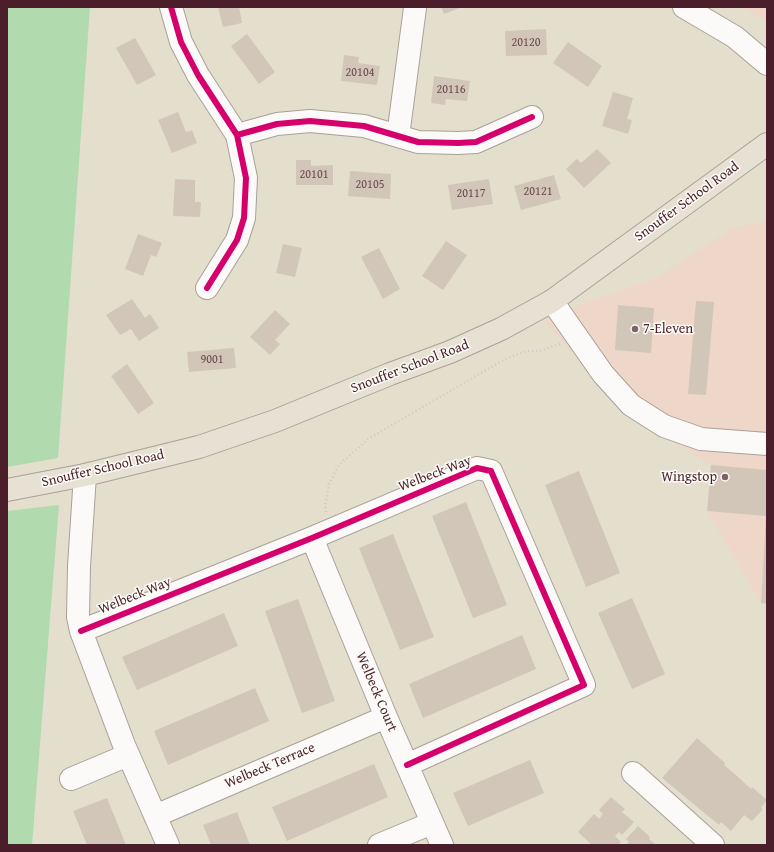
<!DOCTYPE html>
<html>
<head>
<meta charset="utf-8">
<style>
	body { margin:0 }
	#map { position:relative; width:774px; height:852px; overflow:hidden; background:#e4decd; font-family:"Gentium Book Plus",serif }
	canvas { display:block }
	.frame { position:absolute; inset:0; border:8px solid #4a1f2b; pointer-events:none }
</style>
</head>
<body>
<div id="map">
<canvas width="774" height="852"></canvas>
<div class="frame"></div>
</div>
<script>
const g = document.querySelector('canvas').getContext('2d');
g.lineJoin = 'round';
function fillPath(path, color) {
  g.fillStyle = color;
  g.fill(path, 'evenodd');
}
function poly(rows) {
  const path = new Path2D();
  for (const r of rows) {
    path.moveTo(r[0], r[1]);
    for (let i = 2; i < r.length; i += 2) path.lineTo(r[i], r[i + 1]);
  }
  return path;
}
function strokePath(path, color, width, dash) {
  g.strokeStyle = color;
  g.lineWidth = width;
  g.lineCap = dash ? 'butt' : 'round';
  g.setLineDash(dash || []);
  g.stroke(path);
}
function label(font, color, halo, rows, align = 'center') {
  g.font = font + ' "Gentium Book Plus",serif';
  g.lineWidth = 3;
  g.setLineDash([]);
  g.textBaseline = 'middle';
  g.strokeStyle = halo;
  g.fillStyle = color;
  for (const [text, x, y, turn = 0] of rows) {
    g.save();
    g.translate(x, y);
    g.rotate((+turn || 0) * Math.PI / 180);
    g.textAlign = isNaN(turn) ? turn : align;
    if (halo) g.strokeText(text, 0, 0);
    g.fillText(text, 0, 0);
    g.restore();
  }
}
const built = poly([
	[742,7,767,7,767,22],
	[767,221,767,604,761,603,707,511,711,465,650,428,544,322,581,304,656,278,732,228]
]);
const green = poly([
	[7,7,90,7,58,458,7,467],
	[59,505,32,845,7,845,7,511]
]);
const building = poly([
	[218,7,239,7,242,23,223,27],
	[441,7,462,7,444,14],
	[546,29,547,55,506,56,505,31],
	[247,34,275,72,259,84,231,46],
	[135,38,156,75,137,85,116,48],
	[568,42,602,66,588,87,553,63],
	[344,55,359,57,358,63,380,66,377,85,341,81],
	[434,76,470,81,467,101,446,99,445,105,431,103],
	[613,92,633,98,627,119,632,120,628,134,602,126],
	[178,112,186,132,192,130,197,143,172,153,158,120],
	[597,149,611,163,584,188,566,169,577,159,581,163],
	[296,160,311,160,311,166,333,165,333,185,296,185],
	[350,171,391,174,390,199,348,196],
	[554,175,561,199,521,210,514,186],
	[175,179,195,180,195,202,201,202,200,217,173,216],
	[489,179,493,204,452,210,448,185],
	[138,234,162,243,156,257,151,255,143,276,125,269],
	[446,241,467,255,443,290,422,276],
	[283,244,302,248,295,277,276,273],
	[379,248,400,289,383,299,361,257],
	[132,299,145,318,150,314,159,328,139,341,131,329,120,335,106,315],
	[696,301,714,302,706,395,688,394],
	[618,305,654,308,651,353,615,350],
	[275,310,290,324,275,340,280,344,270,355,250,337],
	[234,348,236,368,189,372,187,352],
	[127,364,154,403,138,414,111,376],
	[711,465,767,470,767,604,761,603,766,516,707,511],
	[579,471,620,573,586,587,545,485],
	[466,502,507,605,473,618,432,516],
	[393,534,434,637,400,650,359,548],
	[632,598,665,674,632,689,598,613],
	[298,599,335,701,302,713,265,611],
	[224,613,238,646,137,690,122,657],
	[522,635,536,669,423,718,409,684],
	[255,688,269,721,168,765,154,731],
	[697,738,725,763,724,765,737,776,751,789,752,787,767,800,761,808,763,809,752,821,744,815,731,831,721,822,719,825,662,778],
	[530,760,544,793,468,826,453,793],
	[374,764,388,797,287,841,272,807],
	[611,797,625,809,622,812,634,822,622,835,619,832,615,836,621,842,618,845,592,845,578,832,594,814,599,819,603,814,599,810],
	[107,798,126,845,87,845,73,811],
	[237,812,250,845,211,845,203,825],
	[638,826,650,837,649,839,656,845,626,845,629,842,626,839]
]);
const path = poly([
	[326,512,325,506,329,484,339,465,368,439,505,359,527,351,540,351,560,344]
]);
const minor = poly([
	[171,7,181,42,198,75,237,135,246,178,244,218,237,240,207,288],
	[684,7,735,37,767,64],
	[237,135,277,124,310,121,364,126,418,142,458,143,476,142,532,117],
	[398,136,415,8],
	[552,301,603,374,631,405,664,426,701,439,767,444],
	[85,475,79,566,78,617,81,631,124,745,168,845],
	[312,538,386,717,442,845],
	[81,631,312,538,477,468,491,471,584,685,407,765],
	[633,773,713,845],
	[71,779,128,755],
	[155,816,386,717],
	[379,845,432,823]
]);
const major = poly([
	[7,490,85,475,199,447,275,421,390,374,450,352,501,329,552,301,767,144]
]);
const cycleway = poly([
	[171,7,181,42,198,75,237,135,246,178,244,218,237,240,207,288],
	[237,135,277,124,310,121,364,126,418,142,458,143,476,142,532,117],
	[81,631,312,538,477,468,491,471,584,685,407,765]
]);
const markers = [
	[635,329,4,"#806264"],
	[725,477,4,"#806264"]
];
const numberNames = [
	["20120",526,43],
	["20104",360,73],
	["20116",451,90],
	["20101",314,175],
	["20105",370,185],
	["20121",538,192],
	["20117",471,194],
	["9001",212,360]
];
const streetNames = [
	["Snouffer School Road",687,202,-36],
	["Snouffer School Road",410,367,-21],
	["Snouffer School Road",103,469,-13],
	["Welbeck Way",435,474,-21],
	["Welbeck Way",135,596,-22],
	["Welbeck Court",376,692,67],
	["Welbeck Terrace",270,766,-23]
];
const poiNames = [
	["7-Eleven",643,329],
	["Wingstop",717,477,"right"]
];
fillPath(built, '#eed7c8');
fillPath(green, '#b1daaf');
fillPath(building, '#d2c6b9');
strokePath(minor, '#a9a098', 24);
strokePath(major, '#a9a098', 24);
strokePath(path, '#cdc9c5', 2.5, [1, 3]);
strokePath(minor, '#fbfaf8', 22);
strokePath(major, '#e6e1d3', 22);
strokePath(cycleway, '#d6006c', 6);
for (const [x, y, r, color] of markers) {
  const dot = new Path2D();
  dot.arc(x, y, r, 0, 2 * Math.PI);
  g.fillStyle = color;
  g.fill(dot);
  strokePath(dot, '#fdfcf7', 1.5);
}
label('12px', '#6d4a4f', null, numberNames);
label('14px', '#4a1f2b', '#fdfcf7', streetNames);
label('14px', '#4a1f2b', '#fdfcf7', poiNames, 'left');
</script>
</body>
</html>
